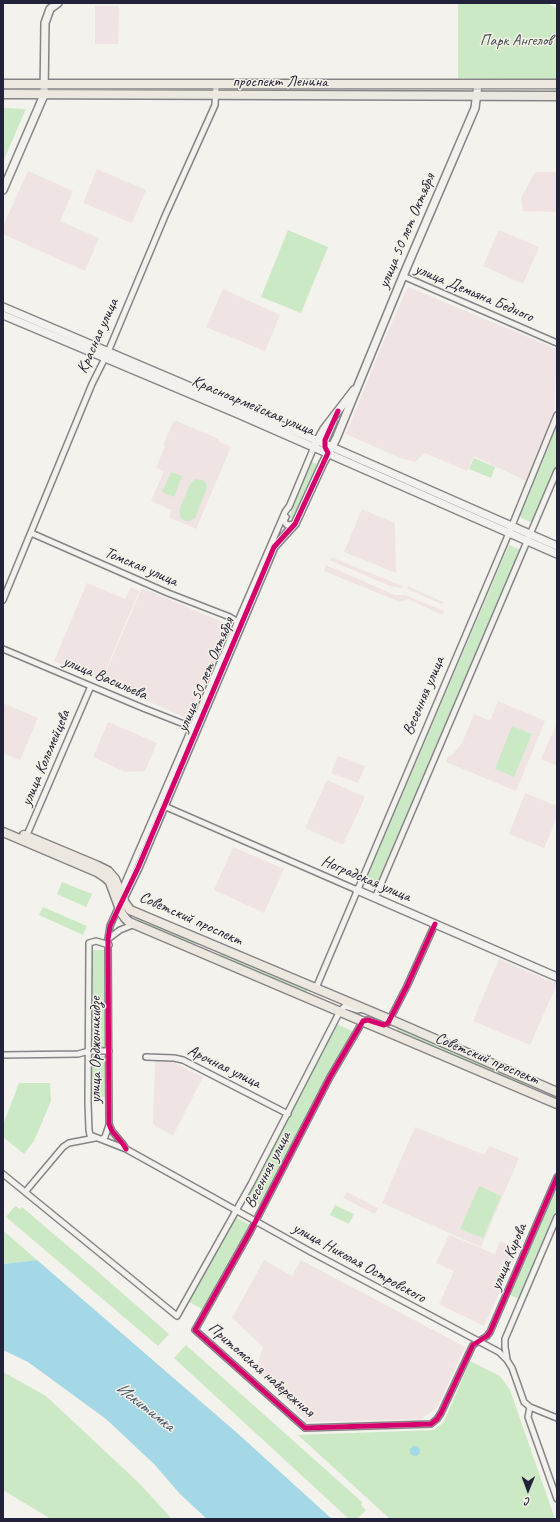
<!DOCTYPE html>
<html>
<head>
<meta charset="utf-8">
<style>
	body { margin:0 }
	#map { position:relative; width:560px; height:1522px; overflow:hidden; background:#f4f2ec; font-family:Caveat,sans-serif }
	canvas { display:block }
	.frame { position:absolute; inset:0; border:4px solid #22223b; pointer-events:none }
	.north { position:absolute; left:508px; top:1470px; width:40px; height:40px; -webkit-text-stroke:3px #f7f3e8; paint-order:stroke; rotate:181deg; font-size:11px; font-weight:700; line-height:16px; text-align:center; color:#22223b }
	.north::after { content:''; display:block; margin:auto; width:14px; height:18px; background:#22223b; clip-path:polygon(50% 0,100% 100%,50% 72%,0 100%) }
</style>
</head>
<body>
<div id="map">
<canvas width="560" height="1522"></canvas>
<div class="frame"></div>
<div class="north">С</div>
</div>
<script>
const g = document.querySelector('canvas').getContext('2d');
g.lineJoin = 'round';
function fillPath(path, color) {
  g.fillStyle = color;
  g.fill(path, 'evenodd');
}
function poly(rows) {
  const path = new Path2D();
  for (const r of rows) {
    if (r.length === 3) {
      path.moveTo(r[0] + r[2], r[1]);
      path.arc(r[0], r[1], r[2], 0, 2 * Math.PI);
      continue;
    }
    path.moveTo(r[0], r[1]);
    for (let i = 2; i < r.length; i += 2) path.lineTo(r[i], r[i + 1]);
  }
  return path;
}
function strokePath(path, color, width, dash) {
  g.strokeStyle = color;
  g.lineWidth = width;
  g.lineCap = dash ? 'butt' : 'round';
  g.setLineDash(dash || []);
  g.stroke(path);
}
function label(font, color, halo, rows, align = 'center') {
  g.font = font + ' Caveat,sans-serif';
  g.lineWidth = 3;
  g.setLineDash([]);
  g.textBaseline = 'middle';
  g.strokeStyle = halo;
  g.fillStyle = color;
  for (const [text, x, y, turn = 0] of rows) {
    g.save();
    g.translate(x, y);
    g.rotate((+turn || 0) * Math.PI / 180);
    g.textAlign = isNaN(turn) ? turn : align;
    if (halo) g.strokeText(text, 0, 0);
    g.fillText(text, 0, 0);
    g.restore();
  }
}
const built = poly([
	[95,6,119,6,118,44,95,44],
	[97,169,146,190,132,223,83,203],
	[28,171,73,191,60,221,99,238,85,271,3,234,3,226],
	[535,172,557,172,557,212,523,211,521,198],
	[499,230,539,247,523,284,483,266],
	[408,287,557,349,554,415,526,481,474,456,467,471,425,453,415,462,400,458,346,434,384,340],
	[223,289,280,315,265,351,206,327],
	[174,420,219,439,219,442,231,447,196,529,169,517,172,510,151,501,164,471,156,468,165,446,163,445],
	[362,509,395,523,396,573,344,552],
	[331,557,400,585,403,588,390,586,329,560],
	[326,565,395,595,405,595,445,611,442,615,408,599,400,602,324,571],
	[87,583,125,599,131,587,139,591,101,681,54,661],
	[408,586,443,602,442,604,407,589],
	[142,588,232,626,191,720,102,681],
	[498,701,545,721,516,791,446,762,447,757,452,755,462,743,474,714,488,720,491,719],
	[3,703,38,718,20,760,3,753],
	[108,722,157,743,145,771,125,772,93,757],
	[557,723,557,766,541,759],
	[338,756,365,766,358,783,331,773],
	[327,780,365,797,343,845,305,828],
	[525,793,557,806,557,818,544,848,509,834],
	[233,847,284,869,264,913,214,890],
	[499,959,557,984,530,1045,473,1021],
	[155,1061,173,1062,203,1077,173,1136,153,1124],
	[415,1127,485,1155,489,1146,519,1158,481,1247,382,1203],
	[347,1192,378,1208,375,1214,343,1198],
	[449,1235,495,1254,500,1241,519,1249,484,1326,439,1304,454,1271,436,1263],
	[264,1260,292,1276,301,1260,465,1347,437,1408,421,1419,308,1422,255,1370,263,1347,232,1318]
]);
const green = poly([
	[458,3,548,3,557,9,557,80,458,78],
	[3,108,26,109,3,162],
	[288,230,328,247,301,313,261,297],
	[557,426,557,466,532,523,520,517],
	[474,458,495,467,491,478,469,469],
	[312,462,317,464,293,519,291,519,289,517],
	[171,472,182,476,174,497,162,492],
	[195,479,203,480,206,483,207,488,195,518,190,521,185,521,181,518,179,511,190,484],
	[509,545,521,550,378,885,376,886,367,882,366,880],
	[512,726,532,734,514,777,495,769],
	[62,882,92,894,86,907,57,894],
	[43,907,87,926,83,935,39,915],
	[139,917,197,942,195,946,137,921],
	[91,950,106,950,105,1050,90,1049],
	[221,953,308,988,306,993,221,957,220,955],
	[337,1024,354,1032,262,1206,246,1197],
	[398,1027,525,1081,526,1083,523,1086,396,1031],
	[91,1056,106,1056,106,1097,91,1097],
	[19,1083,50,1083,51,1101,34,1141,24,1154,3,1137,3,1125],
	[557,1183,557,1215,522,1300,510,1295],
	[479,1186,501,1196,483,1238,460,1229],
	[335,1205,354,1214,349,1224,330,1215],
	[15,1206,20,1209,22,1207,97,1271,169,1334,158,1346,6,1217],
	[232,1215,250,1225,204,1310,187,1301],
	[3,1231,6,1233,37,1260,3,1264],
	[186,1345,362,1502,361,1505,366,1510,357,1519,349,1519,174,1358],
	[470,1361,500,1376,510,1390,555,1519,390,1519,298,1435,434,1430,444,1422],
	[3,1372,46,1396,139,1483,172,1519,51,1519,3,1490]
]);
const water = poly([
	[37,1260,236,1432,332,1519,207,1519,180,1494,154,1464,106,1419,28,1362,3,1350,3,1264],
	[415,1451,5]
]);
const street = poly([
	[403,276,557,343],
	[108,352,165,216,215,105,216,84],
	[289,507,314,447],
	[286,517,284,521,287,525,295,524],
	[31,533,168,593,230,617,241,624],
	[3,600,92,384,105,358],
	[3,649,143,708,194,728],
	[164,806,357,890],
	[26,837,91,686],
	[120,894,285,512,290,505],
	[375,898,557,471],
	[119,906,110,926,108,939,109,1124,112,1131,123,1144,126,1149],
	[435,924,407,986,388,1023,384,1025,368,1020,363,1021,330,1077,250,1232,195,1330,305,1428,431,1424,437,1419,441,1413,471,1349,473,1345,487,1336,490,1332,557,1177],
	[108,939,120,930,135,924],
	[109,945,96,941,89,943,89,946,88,1103,89,1130,90,1135,126,1149,311,1252,499,1352,507,1360,512,1368,524,1402,530,1407,557,1418],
	[316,988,509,533,557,415],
	[3,1055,78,1054,89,1051,109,1051],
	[146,1057,174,1058,183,1060,288,1114],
	[102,1139,105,1137,109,1125],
	[3,1174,177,1316,251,1184,340,1011,345,1006,357,1010,363,1009],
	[26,1191,63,1147,69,1143,95,1138],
	[507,1359,505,1347,505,1339,557,1217],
	[530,1407,528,1417,557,1499]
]);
const secondary = poly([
	[3,190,44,95,45,23,50,9,58,3],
	[3,307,325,444,557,546],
	[3,315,238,414,557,554],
	[315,445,324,429,354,390],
	[325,448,325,440,333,422],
	[357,890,557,977],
	[122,901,138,868,274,547,295,524,323,463,336,439,403,276,475,108,478,84]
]);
const primary = poly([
	[3,84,557,84],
	[3,94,557,96],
	[3,832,97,872,106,878,110,882,121,912,125,918,129,922,557,1104],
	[24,835,98,866,108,871,115,879,125,903,130,910,396,1022,557,1092]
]);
const tram = poly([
	[3,89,557,89]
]);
const cycleway = poly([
	[435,924,407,986,388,1023,384,1025,368,1020,363,1021,330,1077,250,1232,195,1330,305,1428,431,1424,437,1419,441,1413,471,1349,473,1345,487,1336,490,1332,557,1177],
	[126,1149,123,1144,112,1131,109,1124,108,939,110,926,138,868,274,547,295,524,328,453,325,447,325,440,338,411]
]);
const parkNames = [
	["Парк Ангелов",516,41]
];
const streetNames = [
	["проспект Ленина",280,82],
	["улица 50 лет Октября",407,231,-67],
	["улица Демьяна Бедного",474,293,23],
	["Красная улица",98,336,-66],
	["Красноармейская улица",253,406,23],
	["Томская улица",141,567,23],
	["улица 50 лет Октября",206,675,-67],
	["улица Васильева",105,678,23],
	["Весенняя улица",424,696,-67],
	["улица Коломейцева",46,758,-67],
	["Ноградская улица",366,879,23],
	["Советский проспект",191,919,24],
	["улица Орджоникидзе",96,1050,-90],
	["Советский проспект",487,1059,23],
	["Арочная улица",224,1067,26],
	["Весенняя улица",268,1170,-63],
	["улица Кирова",509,1257,-67],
	["улица Николая Островского",359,1263,29],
	["Притомская набережная",261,1370,41]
];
const waterNames = [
	["Искитимка",145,1407,38]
];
fillPath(built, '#efe4e3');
fillPath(green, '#cbe9c5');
fillPath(water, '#a4d8e6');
strokePath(street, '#858486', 8);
strokePath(secondary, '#858486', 10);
strokePath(primary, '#858486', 11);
strokePath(street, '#f2f1ed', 5);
strokePath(secondary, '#f2f1ed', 7);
strokePath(primary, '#ede8df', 8);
strokePath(tram, '#b8b6b6', 1);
strokePath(cycleway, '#d6006c', 5);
label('16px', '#445256', '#f7f3e8', parkNames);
label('16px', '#22223b', '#f7f3e8', streetNames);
label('italic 17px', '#3f556d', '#f7f3e8', waterNames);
</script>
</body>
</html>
